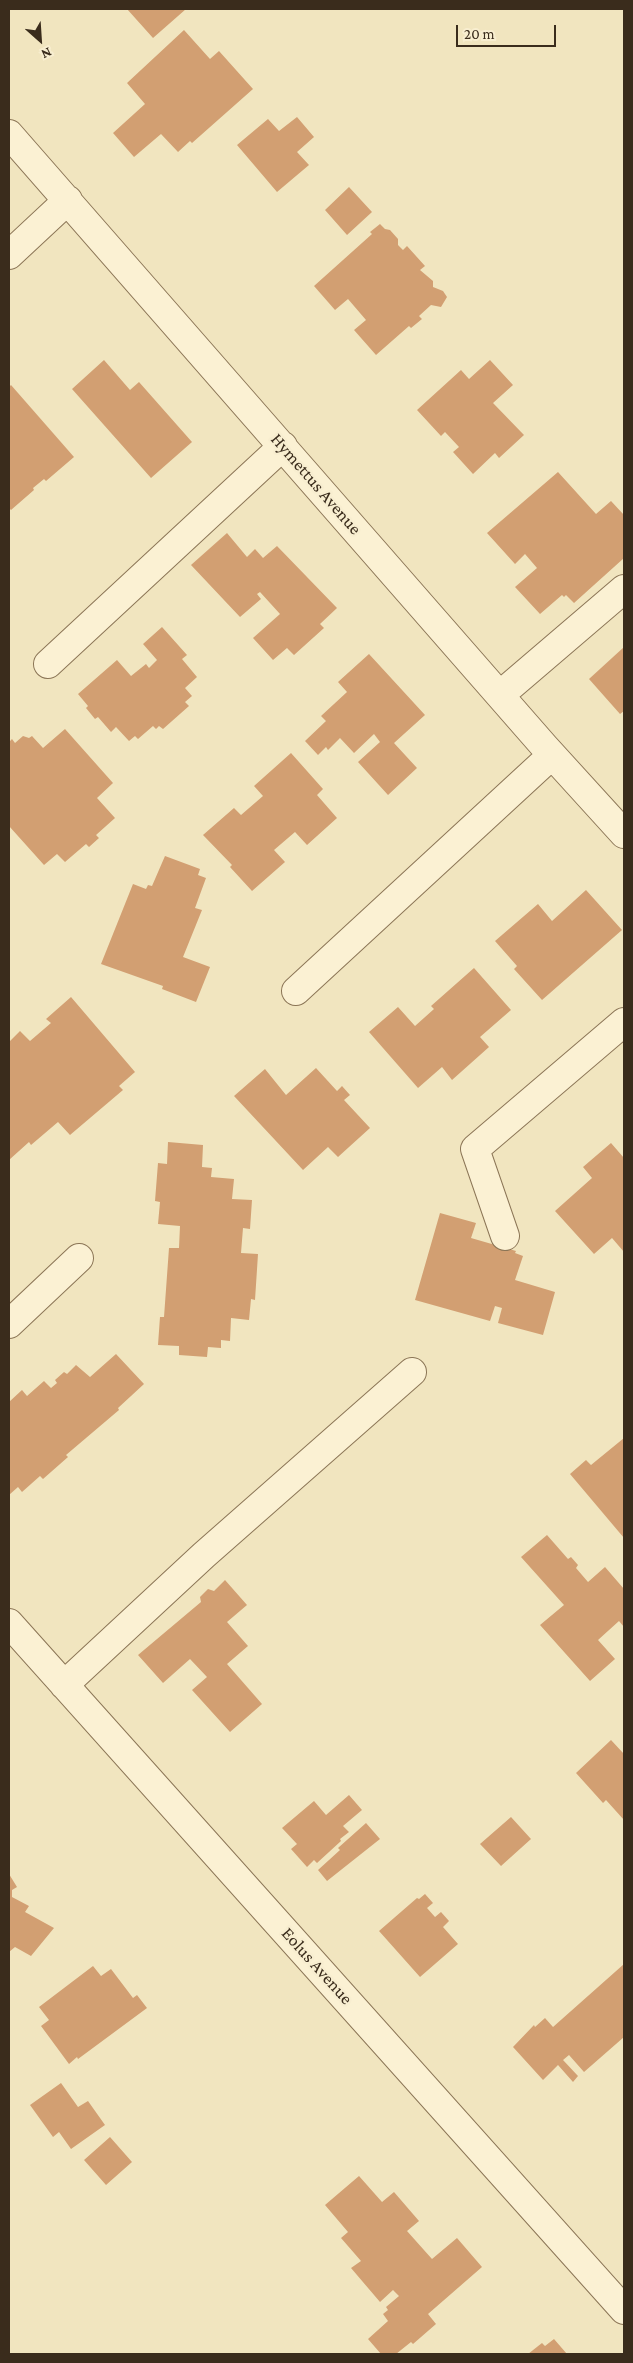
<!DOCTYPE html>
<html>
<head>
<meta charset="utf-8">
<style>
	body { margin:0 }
	#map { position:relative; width:633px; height:2363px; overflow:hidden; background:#f1e5bf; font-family:"Crimson Pro",serif }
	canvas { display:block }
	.frame { position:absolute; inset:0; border:10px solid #3a2c1c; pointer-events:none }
	.north { position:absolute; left:15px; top:15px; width:50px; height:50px; -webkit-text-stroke:4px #f8eed0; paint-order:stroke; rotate:154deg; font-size:14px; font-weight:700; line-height:20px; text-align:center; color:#3a2c1c }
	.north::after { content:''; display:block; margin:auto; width:18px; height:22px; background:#3a2c1c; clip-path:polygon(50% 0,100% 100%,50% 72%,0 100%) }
	.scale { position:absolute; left:456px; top:25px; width:100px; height:22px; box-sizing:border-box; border:2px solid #3a2c1c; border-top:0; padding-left:6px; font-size:15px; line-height:18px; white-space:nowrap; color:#3a2c1c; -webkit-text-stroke:4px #f8eed0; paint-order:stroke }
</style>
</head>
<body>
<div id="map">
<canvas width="633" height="2363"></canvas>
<div class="frame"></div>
<div class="north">N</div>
<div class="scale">20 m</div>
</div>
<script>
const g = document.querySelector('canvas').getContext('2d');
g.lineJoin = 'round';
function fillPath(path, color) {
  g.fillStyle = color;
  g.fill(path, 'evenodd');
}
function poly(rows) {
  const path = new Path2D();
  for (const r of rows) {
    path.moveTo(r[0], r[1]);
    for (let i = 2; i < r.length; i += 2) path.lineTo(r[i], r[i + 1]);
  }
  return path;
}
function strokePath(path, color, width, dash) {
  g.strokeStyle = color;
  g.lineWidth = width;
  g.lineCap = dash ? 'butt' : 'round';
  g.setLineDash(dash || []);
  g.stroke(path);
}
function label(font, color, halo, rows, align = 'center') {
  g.font = font + ' "Crimson Pro",serif';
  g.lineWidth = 5;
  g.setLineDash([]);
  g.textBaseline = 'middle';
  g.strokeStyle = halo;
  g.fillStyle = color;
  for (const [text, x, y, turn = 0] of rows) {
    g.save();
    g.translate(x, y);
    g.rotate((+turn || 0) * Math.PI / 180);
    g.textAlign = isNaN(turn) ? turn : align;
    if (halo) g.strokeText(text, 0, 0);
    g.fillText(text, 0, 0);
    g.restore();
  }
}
const building = poly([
	[127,9,186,9,153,38],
	[184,30,210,59,219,51,253,89,192,143,190,141,178,152,161,134,134,157,113,133,145,104,127,83],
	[297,117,314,137,297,152,309,165,277,192,237,145,268,119,279,131],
	[349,187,372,212,347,235,325,210],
	[380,224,385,229,390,230,398,239,398,245,403,250,407,246,425,266,420,270,433,281,433,287,443,291,447,297,441,307,431,305,419,316,422,319,411,328,409,326,376,355,354,330,366,320,348,299,335,310,314,286,372,234,370,232],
	[104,360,130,390,139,382,192,442,151,478,72,389],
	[490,360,513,385,493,403,524,435,499,458,495,453,473,474,453,452,459,447,445,432,441,436,417,410,461,370,469,379],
	[11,385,74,457,46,481,44,479,33,488,34,490,11,510,9,508,9,387],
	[558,472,596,514,611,501,624,515,624,558,574,603,566,595,564,597,562,595,540,614,515,587,537,568,525,554,515,564,487,533],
	[227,533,247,557,255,549,263,558,277,546,337,608,320,624,324,628,294,655,287,648,273,660,253,638,280,614,260,592,257,594,261,599,240,617,191,565],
	[162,627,187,655,182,659,197,677,185,688,192,696,185,702,189,706,163,729,159,726,156,729,153,726,138,739,135,736,129,741,116,727,111,732,98,717,95,719,86,708,88,706,78,694,117,660,131,676,146,664,149,668,157,660,143,644],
	[624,647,624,711,620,714,589,679],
	[369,654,425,715,394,743,417,768,388,795,358,762,380,742,374,734,354,753,340,738,328,750,326,747,318,755,305,741,326,721,321,716,347,692,338,682],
	[65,729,113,783,97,798,115,818,96,835,99,838,89,847,86,844,65,862,57,854,44,865,9,826,9,742,12,739,15,743,23,736,29,738,32,736,43,748],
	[291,753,323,789,317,795,337,818,307,845,295,832,274,850,285,862,252,891,230,867,232,865,203,835,234,808,241,815,263,796,254,786],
	[165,856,200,869,198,875,206,878,195,908,202,910,183,957,210,967,196,1002,162,989,163,986,101,964,133,884,146,889,148,885,152,886],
	[586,890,622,930,542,1000,514,969,517,966,495,941,538,904,552,921],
	[474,968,511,1010,480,1037,489,1047,452,1080,442,1067,418,1088,369,1032,398,1007,415,1026,434,1009,431,1006],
	[71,997,135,1072,119,1086,123,1090,70,1135,58,1122,31,1145,29,1142,9,1160,9,1042,20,1031,30,1041,51,1023,46,1019],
	[316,1068,337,1091,342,1086,350,1095,344,1100,370,1128,338,1157,328,1147,303,1170,234,1096,265,1069,286,1095],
	[168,1142,203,1145,202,1167,212,1168,211,1177,234,1179,232,1199,252,1200,250,1229,243,1228,241,1253,258,1254,255,1300,251,1299,249,1320,231,1318,230,1341,221,1340,221,1348,208,1347,207,1357,179,1355,179,1346,158,1345,160,1317,164,1317,169,1248,179,1248,180,1226,158,1224,160,1202,155,1201,158,1163,167,1164],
	[611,1143,624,1158,624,1252,612,1238,594,1254,555,1211,592,1178,583,1167],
	[440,1213,476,1223,471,1238,516,1251,515,1253,523,1256,515,1280,555,1292,543,1335,498,1323,502,1308,495,1306,490,1321,415,1300],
	[116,1354,144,1384,118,1408,119,1410,66,1455,68,1457,43,1479,40,1476,22,1492,18,1487,9,1495,9,1402,22,1390,27,1396,44,1381,51,1388,57,1383,55,1380,64,1372,67,1374,76,1365,90,1377],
	[624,1438,624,1538,570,1474,586,1460,591,1465],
	[547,1535,568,1559,571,1557,578,1565,576,1568,588,1582,605,1567,624,1589,624,1627,619,1621,598,1640,615,1659,590,1681,540,1625,564,1605,521,1557],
	[225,1580,247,1605,227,1622,248,1646,227,1664,262,1704,230,1732,192,1690,207,1677,190,1659,163,1683,138,1655,201,1602,200,1597,208,1589,214,1591],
	[611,1740,624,1754,624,1820,606,1800,603,1803,576,1773],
	[349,1795,362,1810,343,1826,349,1832,340,1839,341,1841,317,1863,314,1860,307,1867,291,1849,297,1844,282,1828,314,1801,326,1815],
	[511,1817,531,1839,501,1866,480,1844],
	[366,1823,380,1839,327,1881,318,1870,340,1850,338,1848],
	[9,1874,17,1887,12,1890,12,1897,29,1906,25,1912,54,1928,31,1956,15,1947,9,1952],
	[425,1894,433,1903,427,1908,435,1917,441,1912,449,1921,443,1927,458,1944,420,1977,379,1931,417,1898,419,1899],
	[624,1964,624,2037,584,2072,569,2055,563,2060,578,2076,573,2082,558,2065,543,2080,513,2047,534,2025,535,2027,545,2018,553,2027],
	[93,1966,101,1976,111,1969,133,1998,137,1995,147,2008,78,2059,77,2057,69,2064,41,2026,49,2020,39,2007],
	[61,2083,78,2107,88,2101,105,2125,71,2149,59,2132,53,2137,30,2105],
	[110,2137,132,2162,106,2185,84,2160],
	[359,2176,382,2202,394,2192,419,2221,407,2231,432,2259,457,2238,482,2267,428,2314,436,2324,413,2344,411,2342,396,2354,381,2354,368,2339,388,2321,383,2314,388,2310,386,2307,399,2296,393,2290,380,2302,351,2268,361,2261,341,2238,348,2232,325,2205],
	[554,2339,567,2354,528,2354,542,2343,545,2346]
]);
const minor = poly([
	[9,134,544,746,624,834],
	[9,255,68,200],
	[48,664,283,446],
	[500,695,624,589],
	[296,991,552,755],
	[505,1236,475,1149,624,1022],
	[9,1324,79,1258],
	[9,1623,624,2310],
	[64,1685,204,1555,412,1372]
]);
const streetNames = [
	["Hymettus Avenue",316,484,49],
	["Eolus Avenue",317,1966,48]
];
fillPath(building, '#d29f72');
strokePath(minor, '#8b7556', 30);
strokePath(minor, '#fbf1d3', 28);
label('18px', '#3a2c1c', '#f8eed0', streetNames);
</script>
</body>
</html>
